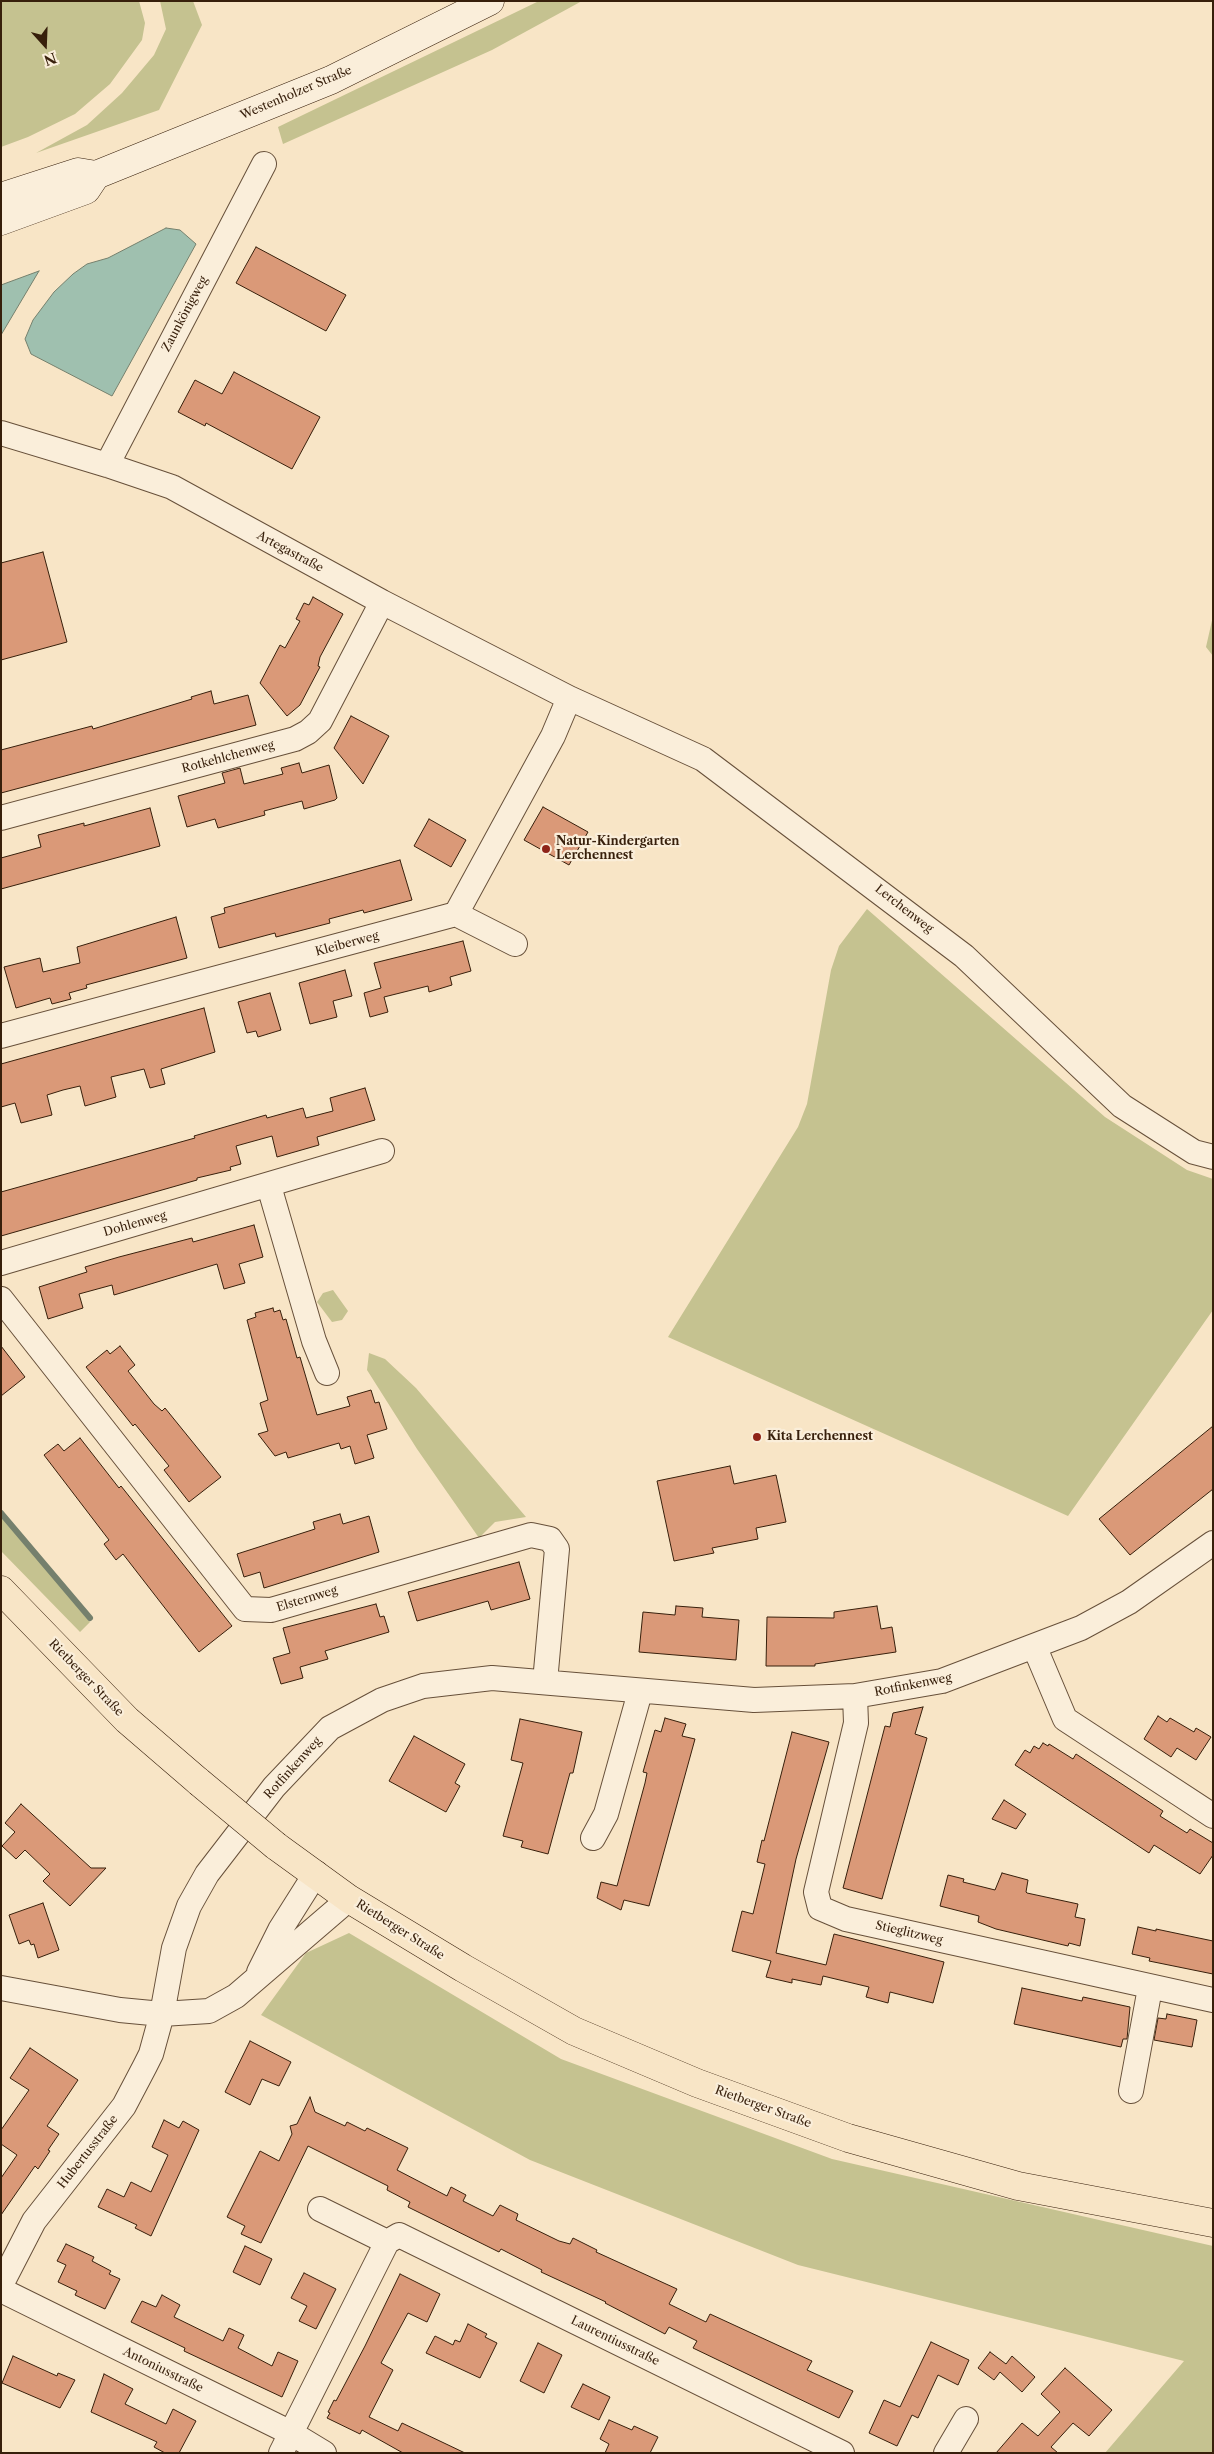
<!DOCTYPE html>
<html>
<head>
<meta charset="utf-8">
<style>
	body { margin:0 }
	#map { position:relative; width:1214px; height:2454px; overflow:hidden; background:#f8e5c6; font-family:"Libre Caslon Text",serif }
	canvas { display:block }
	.frame { position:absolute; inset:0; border:2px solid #371f0b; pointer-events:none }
	.north { position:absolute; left:20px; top:20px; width:50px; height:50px; -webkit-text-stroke:4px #faeeda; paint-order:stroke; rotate:160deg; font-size:14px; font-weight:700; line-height:20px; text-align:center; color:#371f0b }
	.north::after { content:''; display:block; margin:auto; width:18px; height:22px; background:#371f0b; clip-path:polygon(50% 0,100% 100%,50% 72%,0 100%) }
</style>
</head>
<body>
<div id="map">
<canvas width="1214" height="2454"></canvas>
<div class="frame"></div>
<div class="north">N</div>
</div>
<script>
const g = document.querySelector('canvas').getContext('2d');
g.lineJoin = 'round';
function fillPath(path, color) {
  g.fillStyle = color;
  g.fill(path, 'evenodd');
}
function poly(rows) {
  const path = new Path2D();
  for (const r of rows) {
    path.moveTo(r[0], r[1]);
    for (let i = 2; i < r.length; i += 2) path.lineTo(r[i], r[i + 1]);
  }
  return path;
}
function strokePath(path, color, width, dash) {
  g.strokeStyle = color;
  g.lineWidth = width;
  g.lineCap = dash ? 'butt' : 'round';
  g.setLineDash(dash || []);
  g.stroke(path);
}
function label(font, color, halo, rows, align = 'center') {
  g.font = font + ' "Libre Caslon Text",serif';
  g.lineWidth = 4.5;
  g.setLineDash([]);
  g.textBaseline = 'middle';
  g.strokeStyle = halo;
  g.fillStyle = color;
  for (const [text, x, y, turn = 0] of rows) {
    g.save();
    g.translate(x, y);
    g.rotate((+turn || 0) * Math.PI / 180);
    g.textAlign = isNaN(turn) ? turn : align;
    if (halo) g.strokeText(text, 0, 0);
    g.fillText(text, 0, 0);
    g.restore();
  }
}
const green = poly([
	[1,1,139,1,145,23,142,40,110,84,75,114,28,137,1,147],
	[160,1,193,1,202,25,159,110,36,153,87,125,122,93,154,55,166,29],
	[539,1,582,1,492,50,283,144,278,127],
	[1213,616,1213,656,1206,647],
	[867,909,1105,1117,1187,1170,1213,1179,1213,1310,1068,1516,668,1337,798,1127,807,1104,831,970,839,946],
	[333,1290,348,1311,342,1320,332,1322,317,1302,323,1293],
	[369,1353,385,1359,416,1388,526,1517,495,1522,479,1538,417,1449,367,1370],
	[1,1515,90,1622,80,1632,1,1551],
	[349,1933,561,2059,832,2159,1213,2246,1213,2453,1105,2453,1184,2361,798,2265,530,2160,261,2015,306,1953]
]);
const water = poly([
	[166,228,180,230,196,244,112,396,31,354,25,339,33,320,54,292,73,274,87,264,108,258,166,228],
	[39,271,1,335,1,285,39,271]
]);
const stream = poly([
	[1,1513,90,1618]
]);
const building = poly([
	[256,247,346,295,326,331,236,283,256,247],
	[234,372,320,417,292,469,206,423,205,426,178,412,195,380,222,394,234,372],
	[43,552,67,642,1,660,1,563,43,552],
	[313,597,343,614,320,657,318,666,320,667,300,705,287,716,260,683,280,645,285,648,300,621,296,619,304,603,309,605,313,597],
	[211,691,214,704,248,695,256,725,1,793,1,750,92,726,93,729,192,699,191,697,211,691],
	[351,716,389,736,363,784,334,748,351,716],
	[299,763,302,773,329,765,337,798,335,800,304,809,302,801,264,811,265,815,218,828,215,819,187,827,178,796,225,783,222,773,240,768,244,784,283,774,281,768,299,763],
	[543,807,588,832,569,865,524,840,543,807],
	[150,808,160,846,1,889,1,858,41,847,38,835,84,823,84,826,150,808],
	[429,819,466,840,451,867,414,846,429,819],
	[400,860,412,900,364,913,363,910,329,919,330,923,276,937,275,933,219,948,211,917,225,913,224,908,400,860],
	[176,917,187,958,86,985,87,988,69,993,71,999,52,1004,50,998,16,1008,4,967,40,958,43,972,80,963,77,947,176,917],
	[463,941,471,971,450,977,452,985,429,992,428,986,384,997,388,1012,370,1017,364,993,381,988,374,963,463,941],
	[345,970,352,996,333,1001,337,1017,310,1024,299,983,345,970],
	[270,993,281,1030,258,1037,256,1031,247,1033,238,1002,270,993],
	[204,1008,215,1052,161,1069,165,1084,150,1088,144,1069,128,1073,111,1077,116,1097,85,1106,80,1086,63,1090,47,1095,52,1115,21,1123,15,1103,1,1107,1,1064,204,1008],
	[365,1088,375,1120,317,1137,319,1145,277,1157,272,1136,236,1146,241,1164,230,1167,231,1170,197,1178,197,1180,1,1236,1,1192,195,1138,194,1136,266,1115,267,1118,303,1108,306,1118,333,1111,330,1098,365,1088],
	[254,1225,263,1257,239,1264,245,1283,224,1289,217,1264,114,1295,112,1285,79,1294,83,1308,48,1319,39,1287,87,1272,85,1267,119,1257,192,1238,193,1242,254,1225],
	[273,1308,274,1312,280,1310,283,1320,286,1319,297,1358,300,1357,317,1415,350,1406,347,1397,371,1390,375,1403,379,1402,387,1429,367,1435,374,1458,355,1464,350,1446,341,1449,339,1443,288,1458,286,1452,275,1456,258,1434,268,1431,260,1403,268,1400,247,1320,256,1317,255,1313,273,1308],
	[1,1346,25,1377,1,1396,1,1346],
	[120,1346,135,1365,128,1371,154,1404,162,1411,165,1408,221,1477,189,1502,164,1470,169,1466,135,1424,133,1426,86,1367,107,1350,110,1354,120,1346],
	[1213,1426,1213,1489,1130,1555,1099,1519,1213,1426],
	[80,1438,119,1488,121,1486,232,1626,199,1652,123,1554,116,1560,104,1544,109,1540,44,1455,58,1444,64,1451,80,1438],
	[730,1466,734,1484,776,1475,786,1522,756,1528,758,1539,712,1548,714,1553,674,1561,657,1481,730,1466],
	[340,1514,343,1524,369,1516,379,1552,264,1588,260,1572,244,1577,237,1554,315,1529,313,1522,340,1514],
	[519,1562,530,1599,491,1610,488,1601,417,1621,408,1592,519,1562],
	[376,1604,380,1617,384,1616,389,1632,325,1651,328,1659,300,1667,303,1678,281,1684,273,1658,290,1653,283,1628,376,1604],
	[676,1606,703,1608,702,1617,739,1620,736,1660,639,1652,643,1612,675,1615,676,1606],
	[877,1606,881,1629,892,1627,896,1652,815,1664,815,1666,766,1666,767,1617,834,1618,834,1612,877,1606],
	[923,1707,915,1734,927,1738,882,1899,843,1888,885,1726,890,1727,893,1713,923,1707],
	[1158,1716,1167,1722,1170,1718,1194,1732,1196,1728,1211,1737,1196,1760,1177,1748,1171,1757,1144,1739,1158,1716],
	[665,1718,686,1724,682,1736,695,1739,649,1906,624,1900,621,1910,597,1898,601,1882,617,1886,645,1783,647,1773,643,1772,655,1730,661,1732,665,1718],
	[520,1719,582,1732,573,1773,570,1773,548,1854,521,1847,523,1841,503,1836,523,1763,511,1760,520,1719],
	[792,1732,829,1742,796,1859,776,1953,826,1965,834,1934,944,1962,933,2003,890,1992,888,2003,866,1997,869,1987,823,1976,821,1985,792,1979,792,1983,766,1977,771,1961,732,1951,742,1911,753,1914,765,1864,757,1862,762,1840,764,1841,792,1732],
	[414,1736,465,1764,455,1783,460,1786,446,1812,389,1781,414,1736],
	[1043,1743,1048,1746,1049,1744,1073,1759,1076,1754,1163,1811,1160,1816,1187,1833,1190,1829,1213,1843,1213,1855,1200,1874,1154,1845,1149,1853,1015,1765,1025,1750,1030,1753,1034,1746,1039,1749,1043,1743],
	[1004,1800,1026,1814,1016,1829,992,1819,1004,1800],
	[21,1804,91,1868,106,1868,70,1906,43,1881,50,1874,25,1850,16,1859,2,1846,15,1832,5,1823,21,1804],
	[1002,1873,1028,1880,1026,1892,1027,1893,1078,1904,1075,1917,1085,1919,1080,1946,1069,1943,1068,1946,996,1929,978,1922,979,1916,940,1906,948,1875,964,1879,963,1882,995,1890,1002,1873],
	[43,1903,59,1950,38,1958,34,1944,31,1945,29,1940,19,1944,9,1915,43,1903],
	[1138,1927,1156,1931,1156,1929,1213,1941,1213,1974,1149,1961,1150,1958,1132,1954,1138,1927],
	[1022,1988,1082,2001,1083,1997,1130,2007,1127,2039,1123,2039,1121,2047,1014,2024,1022,1988],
	[1167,2014,1197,2020,1192,2047,1154,2040,1158,2018,1166,2019,1167,2014],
	[250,2041,291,2062,279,2086,262,2079,250,2105,225,2092,250,2041],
	[30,2048,78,2080,47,2126,59,2134,48,2150,50,2151,38,2169,35,2166,1,2215,1,2178,17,2155,1,2144,1,2130,29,2090,10,2078,30,2048],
	[310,2097,315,2112,345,2126,347,2122,365,2131,367,2128,408,2148,397,2170,447,2196,451,2187,466,2195,463,2201,493,2216,500,2205,518,2214,516,2220,559,2241,570,2244,573,2238,597,2250,596,2252,677,2289,669,2304,706,2322,710,2314,812,2361,807,2370,853,2391,839,2418,693,2348,697,2341,669,2327,665,2334,605,2303,606,2302,541,2272,542,2270,501,2249,499,2252,408,2207,410,2202,387,2190,388,2186,308,2146,261,2243,241,2234,245,2226,227,2217,260,2151,279,2161,292,2134,290,2126,297,2124,310,2097],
	[164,2120,179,2128,183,2121,199,2130,151,2236,135,2228,137,2225,98,2207,107,2189,124,2197,131,2182,151,2192,168,2155,152,2147,164,2120],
	[66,2244,94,2257,92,2261,111,2271,109,2274,120,2279,105,2309,75,2295,77,2291,58,2282,66,2265,57,2261,66,2244],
	[245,2246,272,2259,260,2285,233,2272,245,2246],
	[304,2273,336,2289,316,2329,299,2321,307,2306,291,2298,304,2273],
	[400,2274,440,2294,427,2322,408,2313,381,2363,393,2370,369,2417,398,2431,402,2423,465,2453,403,2453,362,2430,360,2434,327,2418,330,2413,328,2412,334,2400,336,2401,365,2346,400,2274],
	[162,2295,180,2305,174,2317,223,2341,229,2328,244,2335,238,2348,272,2366,278,2352,298,2361,282,2397,184,2351,185,2348,131,2322,142,2301,156,2307,162,2295],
	[468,2324,487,2334,485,2337,497,2343,480,2378,426,2353,435,2336,453,2345,455,2340,460,2342,468,2324],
	[931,2342,969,2360,958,2385,938,2375,918,2418,912,2415,897,2446,869,2433,884,2400,900,2407,931,2342],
	[538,2343,562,2355,544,2393,520,2381,538,2343],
	[990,2352,1006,2364,1012,2356,1035,2377,1022,2392,1000,2372,994,2380,978,2368,990,2352],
	[13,2356,57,2376,58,2373,75,2380,60,2408,2,2383,13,2356],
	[1065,2368,1112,2410,1089,2436,1073,2423,1051,2447,1058,2453,996,2453,1022,2423,1038,2436,1060,2412,1041,2394,1065,2368],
	[104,2374,133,2389,125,2404,166,2424,173,2409,196,2421,179,2453,165,2453,154,2447,157,2442,91,2412,104,2374],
	[583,2384,610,2397,599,2420,571,2407,583,2384],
	[609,2420,632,2430,634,2426,658,2437,650,2453,605,2453,609,2444,600,2439,609,2420]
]);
const minor = poly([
	[1,433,107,465,172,487,382,602,569,698,703,759,964,956,1122,1106,1194,1152,1213,1157],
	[107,465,264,164],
	[1,818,295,739,308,732,320,721,382,602],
	[456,914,515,944],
	[1,1036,456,914,553,736,569,698],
	[269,1186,314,1341,327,1373],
	[1,1263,382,1151],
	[1,1299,245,1609,271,1610,531,1535,550,1539,557,1549,545,1682],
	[1035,1648,1065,1719,1213,1816],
	[855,1696,856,1723,816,1892,820,1908,846,1919,1213,2000],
	[593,1838,606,1814,640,1692],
	[259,1972,280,1930,316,1873],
	[1,1988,120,2010,162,2014,209,2011,236,1996,349,1899],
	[1131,2091,1150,1988],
	[320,2209,387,2242,399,2235,842,2453],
	[1,2285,34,2221,124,2106,145,2066,151,2054,162,2014,174,1948,189,1906,207,1874,274,1787,330,1728,382,1700,423,1686,492,1678,754,1700,855,1696,942,1681,1081,1628,1129,1602,1213,1543],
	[1,2290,291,2433,324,2453],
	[281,2453,387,2242],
	[946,2453,966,2419]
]);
const secondary = poly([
	[1,197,78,172,96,175],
	[1,221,86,190,96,175,331,80,490,1]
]);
const primary = poly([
	[1,1590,127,1720,199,1782],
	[276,1846,349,1899,463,1968,574,2031,697,2083,848,2138,1018,2186,1213,2223]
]);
const primaryBridge = poly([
	[199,1782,276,1846]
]);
const markers = [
	[546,849,5,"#8f2418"],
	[757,1437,5,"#8f2418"]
];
const streetNames = [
	["Westenholzer Straße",296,93,-23],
	["Zaunkönigweg",185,314,-62],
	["Artegastraße",290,552,28],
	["Rotkehlchenweg",228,757,-15],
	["Lerchenweg",904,909,38],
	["Kleiberweg",347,944,-15],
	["Dohlenweg",135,1224,-16],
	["Elsternweg",307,1599,-17],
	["Rietberger Straße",86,1678,46],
	["Rotfinkenweg",913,1685,-11],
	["Rotfinkenweg",293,1768,-48],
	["Rietberger Straße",400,1930,32],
	["Stieglitzweg",909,1933,13],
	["Rietberger Straße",763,2107,20],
	["Hubertusstraße",88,2152,-52],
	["Laurentiusstraße",615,2341,26],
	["Antoniusstraße",163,2370,26]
];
const poiNames = [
	["Natur-Kindergarten",556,842],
	["Lerchennest",556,856],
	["Kita Lerchennest",767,1437]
];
fillPath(green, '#c5c290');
fillPath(water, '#9fc0af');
strokePath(water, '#75806d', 1);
strokePath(stream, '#75806d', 6);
fillPath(building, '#da9978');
strokePath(building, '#371f0b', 1);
strokePath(minor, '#67503a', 26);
strokePath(secondary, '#371f0b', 29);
strokePath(primary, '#371f0b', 29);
strokePath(minor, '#faeeda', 24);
strokePath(secondary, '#faeeda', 28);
strokePath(primary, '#f8e5c6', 28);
strokePath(primaryBridge, '#371f0b', 29, []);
strokePath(primaryBridge, '#f8e5c6', 28);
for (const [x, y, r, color] of markers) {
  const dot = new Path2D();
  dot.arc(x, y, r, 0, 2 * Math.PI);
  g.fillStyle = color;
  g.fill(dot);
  strokePath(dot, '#faeeda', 2);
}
label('12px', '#371f0b', '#faeeda', streetNames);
label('bold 12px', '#371f0b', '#faeeda', poiNames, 'left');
</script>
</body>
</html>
